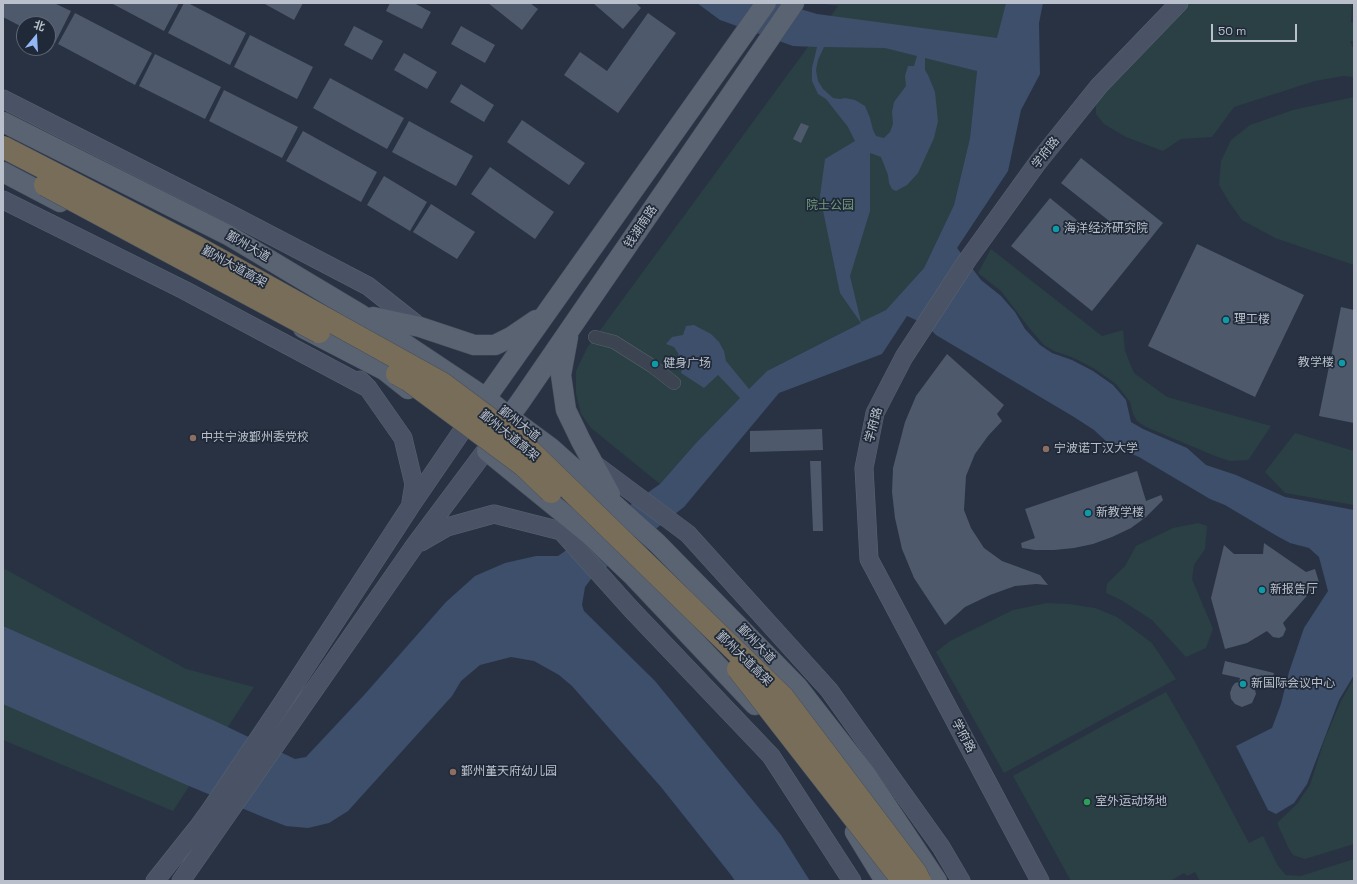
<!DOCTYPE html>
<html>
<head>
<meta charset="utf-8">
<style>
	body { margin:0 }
	#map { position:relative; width:1357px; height:884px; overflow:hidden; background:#283243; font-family:"Space Grotesk","Noto Sans SC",sans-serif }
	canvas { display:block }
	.frame { position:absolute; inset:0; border:4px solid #b9c0cc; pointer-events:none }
	.north { position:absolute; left:16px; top:16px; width:40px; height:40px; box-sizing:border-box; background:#202938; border:1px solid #5d6573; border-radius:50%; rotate:18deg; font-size:11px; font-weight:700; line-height:16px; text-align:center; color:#b9c0cc }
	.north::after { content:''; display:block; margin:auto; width:14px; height:18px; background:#94b7f6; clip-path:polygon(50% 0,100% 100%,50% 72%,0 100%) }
	.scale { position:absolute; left:1211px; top:24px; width:86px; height:18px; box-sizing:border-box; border:2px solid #b9c0cc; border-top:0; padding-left:5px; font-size:12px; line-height:14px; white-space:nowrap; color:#b9c0cc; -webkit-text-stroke:3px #202938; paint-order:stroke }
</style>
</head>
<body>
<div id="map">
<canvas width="1357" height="884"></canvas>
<div class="frame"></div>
<div class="north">北</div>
<div class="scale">50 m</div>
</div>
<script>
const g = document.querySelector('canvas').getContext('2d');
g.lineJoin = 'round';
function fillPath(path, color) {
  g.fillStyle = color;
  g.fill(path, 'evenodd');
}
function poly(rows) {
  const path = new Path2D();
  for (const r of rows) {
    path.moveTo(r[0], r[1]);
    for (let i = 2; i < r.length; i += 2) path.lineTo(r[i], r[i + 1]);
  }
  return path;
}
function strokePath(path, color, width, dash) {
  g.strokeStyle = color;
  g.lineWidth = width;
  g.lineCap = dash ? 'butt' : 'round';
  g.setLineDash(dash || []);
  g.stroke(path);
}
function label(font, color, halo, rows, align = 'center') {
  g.font = font + ' "Space Grotesk","Noto Sans SC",sans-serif';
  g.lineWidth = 3.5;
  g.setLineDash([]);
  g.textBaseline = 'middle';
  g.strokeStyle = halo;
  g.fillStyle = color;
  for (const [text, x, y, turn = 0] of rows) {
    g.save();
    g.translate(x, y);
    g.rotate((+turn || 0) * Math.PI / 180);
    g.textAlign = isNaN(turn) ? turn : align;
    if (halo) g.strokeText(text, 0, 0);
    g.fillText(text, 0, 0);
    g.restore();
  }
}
const green = poly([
	[817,3,1006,3,998,38,977,71,970,138,954,205,924,268,886,310,767,371,696,443,660,484,591,428,581,414,576,393,576,371,587,348,838,6],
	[1189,3,1352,3,1351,22,1354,23,1354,41,1350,41,1354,51,1354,77,1343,76,1315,81,1234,107,1212,137,1181,139,1163,151,1126,137,1104,124,1096,114,1096,100],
	[1354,97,1354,265,1275,238,1242,220,1229,202,1219,185,1221,161,1231,140,1250,125,1293,110],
	[991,249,1102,336,1123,330,1125,351,1134,373,1167,397,1271,426,1249,459,1247,460,1230,461,1215,456,1146,427,1137,421,1133,414,1130,402,1116,384,1095,369,1074,358,1054,351,1044,345,1030,329,1001,291,978,273],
	[1295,433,1354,451,1354,505,1285,493,1265,472],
	[1198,523,1207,526,1205,549,1194,565,1192,579,1213,629,1206,648,1186,657,1152,620,1121,600,1106,593,1107,584,1125,566,1136,546,1173,528],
	[3,568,186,669,254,687,173,811,3,740],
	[1047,603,1069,604,1095,608,1117,617,1152,643,1176,679,1004,773,936,652,950,641,1013,610],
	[1354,678,1354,844,1305,859,1293,855,1289,849,1277,823,1297,804,1310,785,1324,741,1341,701],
	[1166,692,1195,742,1249,843,1263,836,1278,866,1286,875,1301,876,1354,859,1354,881,1200,881,1195,872,1187,876,1184,873,1170,881,1071,881,1013,776,1104,725]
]);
const water = poly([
	[697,3,780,3,817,14,997,38,1006,3,1043,3,1039,23,1040,74,1021,110,1008,171,957,248,981,280,1001,296,1015,312,1025,329,1040,345,1052,353,1072,360,1093,371,1113,385,1126,400,1131,422,1143,429,1187,448,1206,465,1236,475,1285,497,1354,510,1354,675,1339,700,1307,784,1294,803,1276,814,1268,810,1236,746,1272,728,1281,704,1289,672,1304,628,1328,591,1319,557,1309,548,1290,543,1277,536,1225,505,1210,499,1139,457,1122,450,1107,442,1094,430,1074,417,936,335,925,324,907,316,882,354,779,393,684,507,591,579,585,587,582,605,584,611,655,681,781,835,810,881,735,881,731,875,661,787,572,686,559,675,534,661,511,657,480,665,461,681,452,696,348,811,329,823,308,828,286,826,263,817,182,783,3,704,3,626,217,722,295,759,306,757,365,694,446,602,475,576,505,563,536,556,558,556,660,484,696,443,740,398,718,375,704,388,681,373,682,369,678,353,674,347,666,344,672,337,683,335,686,326,694,325,711,334,719,342,724,351,726,361,749,389,767,371,861,323,840,293,820,196,825,159,855,141,848,127,826,99,818,94,812,81,812,68,817,47,793,46,720,20],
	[824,47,885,48,917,56,914,66,908,66,905,76,906,86,894,102,892,112,893,124,890,132,884,138,876,136,873,130,870,118,865,106,855,100,845,98,840,99,833,98,823,89,818,81,816,70,818,60],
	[925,58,977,71,970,138,954,205,924,268,886,310,861,322,850,276,870,211,870,153,881,157,888,175,889,183,892,189,896,191,907,185,918,173,934,138,938,121,935,92,928,75,925,70]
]);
const building = poly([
	[3,3,54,3,71,11,55,43,48,40,48,24,24,24,24,28,3,17],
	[111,3,179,3,164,31],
	[184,3,188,3,246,33,230,65,168,33],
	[263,3,303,3,294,20],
	[390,3,414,3,431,12,422,29,386,11],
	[488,3,530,3,538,9,522,30],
	[593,3,636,3,641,8,623,29],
	[75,13,152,53,135,85,58,44],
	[648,13,676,33,618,113,564,75,580,52,607,71],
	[354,26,383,41,372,60,344,45],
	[461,26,495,45,485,63,451,44],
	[250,35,313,67,297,99,234,67],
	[404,53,437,72,427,89,394,70],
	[155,54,221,87,205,119,139,86],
	[330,78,404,118,387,149,313,108],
	[461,84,494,105,484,122,450,102],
	[224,90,298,127,282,158,209,121],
	[522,120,585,163,569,185,507,142],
	[409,121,473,156,456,186,392,152],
	[801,123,809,126,801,143,793,139],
	[303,131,377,172,361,202,286,161],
	[1081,158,1163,223,1092,311,1011,246,1050,198,1095,235,1108,220,1061,183],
	[490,167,554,212,535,239,471,194],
	[384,176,427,202,410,231,367,205],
	[431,204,475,232,457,259,413,232],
	[1197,244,1304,295,1255,397,1148,346],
	[1341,307,1354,310,1354,423,1319,416],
	[947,354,1004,405,997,414,1002,421,988,436,975,454,966,476,964,510,971,528,984,548,1002,561,1040,575,1048,585,1036,584,1015,586,990,595,965,607,945,625,914,578,902,549,895,518,892,492,893,468,905,422,916,396],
	[822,429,823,450,750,452,750,431],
	[810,461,821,461,823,531,813,531],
	[1137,471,1146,501,1161,495,1163,500,1146,517,1131,528,1112,537,1093,544,1074,548,1054,550,1035,550,1022,548,1021,543,1035,538,1025,509],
	[1264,543,1306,572,1315,569,1319,582,1283,623,1286,629,1283,636,1279,638,1273,637,1267,631,1247,643,1225,649,1211,598,1224,545,1234,554,1263,554],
	[1225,661,1274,673,1271,686,1252,681,1251,685,1255,690,1256,694,1252,703,1242,707,1235,704,1231,699,1230,693,1232,687,1235,683,1239,682,1240,678,1222,674]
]);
const street = poly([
	[595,337,614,342,652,366,674,383]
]);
const secondary = poly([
	[3,99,230,214,368,286,420,327],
	[3,200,184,290,368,388],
	[360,380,368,388,403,438,414,484,411,502],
	[593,463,688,534,829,690,941,847,961,881],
	[561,531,631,609,771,756,852,881],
	[421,542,447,527,494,514,561,531,572,532],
	[155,881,198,827,211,809,283,702,410,507,462,431],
	[181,881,415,545,486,450],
	[1040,881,869,559,864,468,875,413,904,357,968,259,1038,162,1099,86,1179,3]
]);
const primary = poly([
	[3,122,228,235,360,314,486,398,509,417,551,448,657,543,797,686,867,776,937,881],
	[3,172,60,202],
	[373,317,420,327,474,345,495,345,511,337,536,320],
	[303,328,384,370,408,389],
	[568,337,561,375,566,410,581,441,610,494],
	[479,408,766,3],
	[501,428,520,402,794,3],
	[487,451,589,534,633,576,755,705],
	[855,832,885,881]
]);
const highwayBridge = poly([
	[3,147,197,247,442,383,521,442,783,697,916,873,920,881],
	[45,185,319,332],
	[397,374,408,380,524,466,551,492],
	[738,669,903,881]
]);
const markers = [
	[1056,229,4,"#0f9aa8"],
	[1226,320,4,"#0f9aa8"],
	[1342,363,4,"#0f9aa8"],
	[655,364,4,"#0f9aa8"],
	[193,438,4,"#8d6e63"],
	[1046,449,4,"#8d6e63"],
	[1088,513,4,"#0f9aa8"],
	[1262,590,4,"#0f9aa8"],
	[1243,684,4,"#0f9aa8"],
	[453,772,4,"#8d6e63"],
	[1087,802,4,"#2e9e5b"]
];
const streetNames = [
	["学府路",1046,153,-52],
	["钱湖南路",641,227,-56],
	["鄞州大道",248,247,30],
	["鄞州大道高架",234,267,29],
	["鄞州大道",519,424,38],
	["学府路",874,425,-75],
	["鄞州大道高架",509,436,39],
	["鄞州大道",756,644,46],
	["鄞州大道高架",744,659,44],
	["学府路",963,736,62]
];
const parkNames = [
	["院士公园",830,206]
];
const poiNames = [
	["海洋经济研究院",1064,229],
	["理工楼",1234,320],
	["教学楼",1334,363,"right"],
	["健身广场",663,364],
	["中共宁波鄞州委党校",201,438],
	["宁波诺丁汉大学",1054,449],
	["新教学楼",1096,513],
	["新报告厅",1270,590],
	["新国际会议中心",1251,684],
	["鄞州堇天府幼儿园",461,772],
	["室外运动场地",1095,802]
];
fillPath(green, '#2a4044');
fillPath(water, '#3e4f6b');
fillPath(building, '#4e596b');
strokePath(street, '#5a6270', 14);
strokePath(secondary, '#5a6270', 19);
strokePath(primary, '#464d5c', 21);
strokePath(street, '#3c4452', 13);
strokePath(secondary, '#4a5365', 18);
strokePath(primary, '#5a6372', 20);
strokePath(highwayBridge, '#464f5d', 23, []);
strokePath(highwayBridge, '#786d59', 22);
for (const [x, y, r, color] of markers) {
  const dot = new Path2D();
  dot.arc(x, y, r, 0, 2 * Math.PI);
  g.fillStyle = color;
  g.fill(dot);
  strokePath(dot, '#202938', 1.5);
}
label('12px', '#b9c0cc', '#202938', streetNames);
label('12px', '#719c7c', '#202938', parkNames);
label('12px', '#b9c0cc', '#202938', poiNames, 'left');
</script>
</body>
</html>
